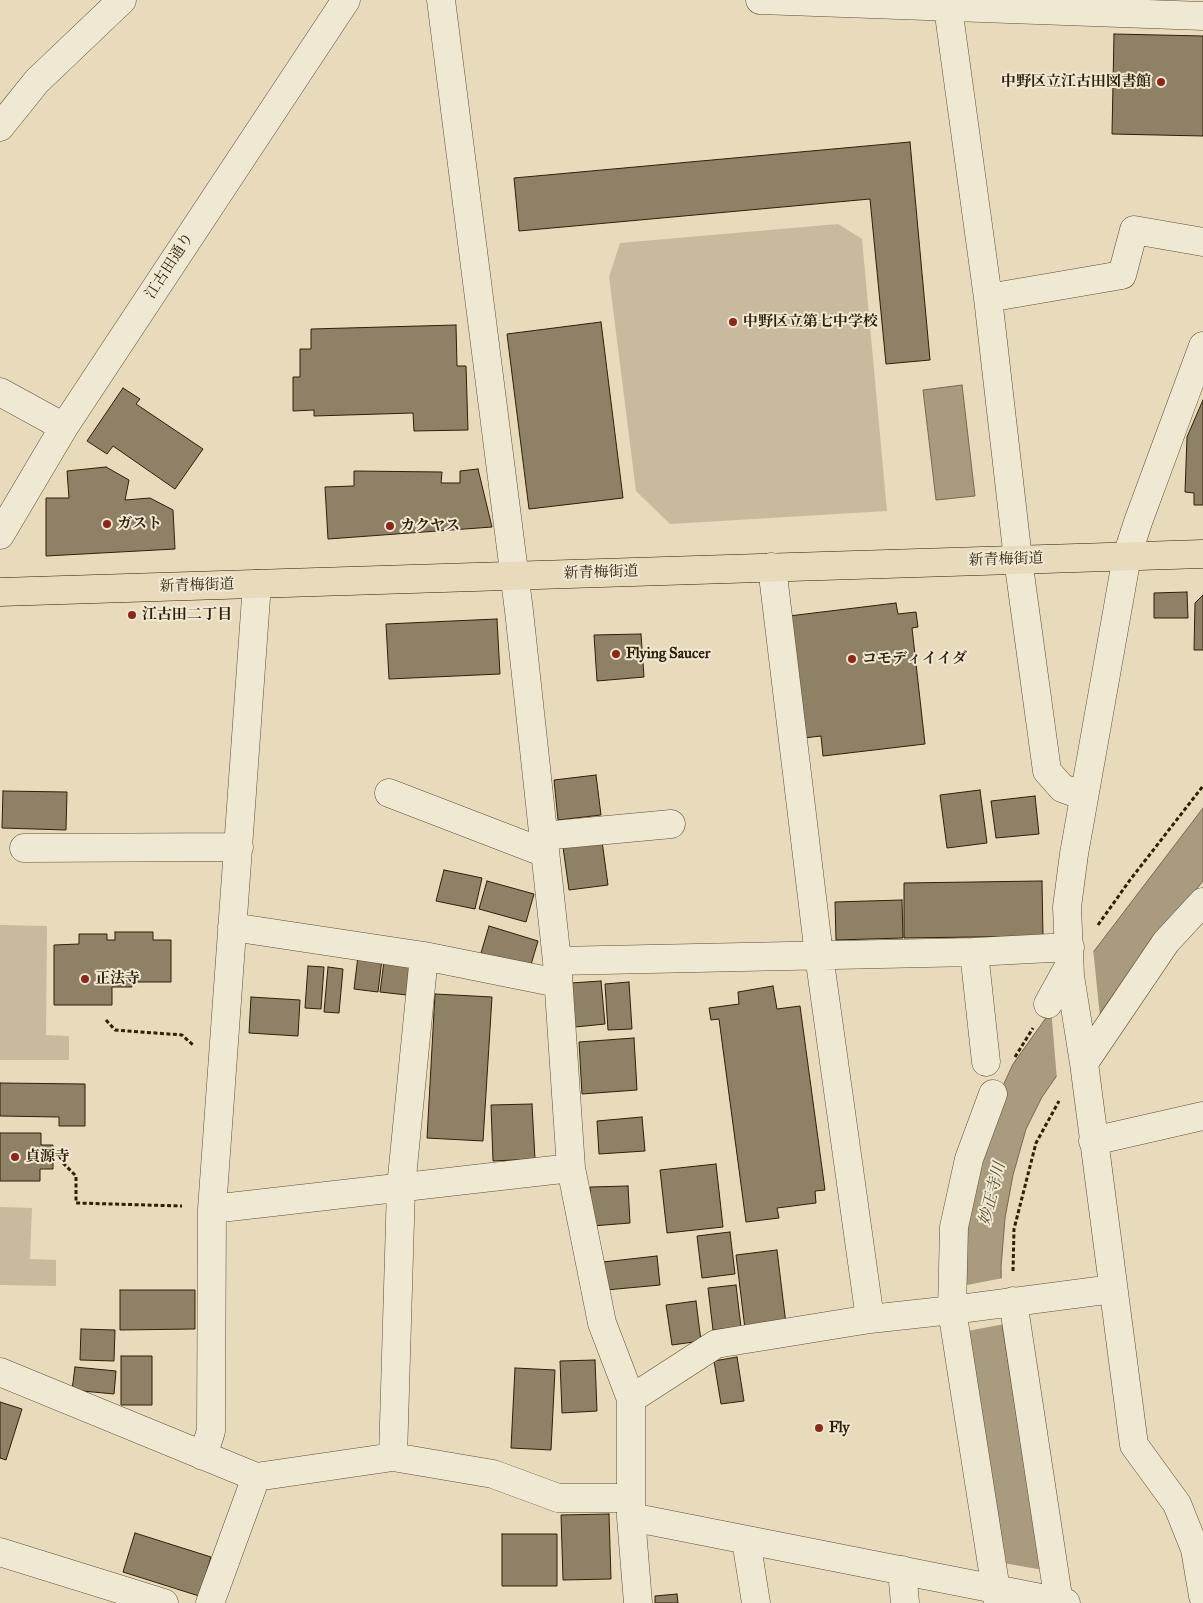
<!DOCTYPE html>
<html>
<head>
<meta charset="utf-8">
<style>
	body { margin:0 }
	canvas { display:block; background:#e7dbbc }
</style>
</head>
<body>
<canvas width="1203" height="1603"></canvas>
<script>
const g = document.querySelector('canvas').getContext('2d');
g.lineJoin = 'round';
function fillPath(path, color) {
  g.fillStyle = color;
  g.fill(path, 'evenodd');
}
function poly(rows) {
  const path = new Path2D();
  for (const r of rows) {
    path.moveTo(r[0], r[1]);
    for (let i = 2; i < r.length; i += 2) path.lineTo(r[i], r[i + 1]);
  }
  return path;
}
function strokePath(path, color, width, dash) {
  g.strokeStyle = color;
  g.lineWidth = width;
  g.lineCap = dash ? 'butt' : 'round';
  g.setLineDash(dash || []);
  g.stroke(path);
}
function label(font, color, halo, rows, align = 'center') {
  g.font = font + ' "IM FELL Great Primer","Noto Serif JP",serif';
  g.lineWidth = 4;
  g.setLineDash([]);
  g.textBaseline = 'middle';
  g.strokeStyle = halo;
  g.fillStyle = color;
  for (const [text, x, y, turn = 0] of rows) {
    g.save();
    g.translate(x, y);
    g.rotate((+turn || 0) * Math.PI / 180);
    g.textAlign = isNaN(turn) ? turn : align;
    if (halo) g.strokeText(text, 0, 0);
    g.fillText(text, 0, 0);
    g.restore();
  }
}
const green = poly([
	[838,224,862,239,887,511,670,524,636,491,609,277,620,243],
	[0,925,47,926,46,1035,69,1036,69,1060,0,1060],
	[0,1207,32,1208,30,1259,56,1260,56,1286,0,1285]
]);
const water = poly([
	[962,385,975,496,936,500,923,390,962,385],
	[1203,808,1203,881,1124,979,1042,1097,1026,1129,1013,1175,1005,1218,1001,1267,1002,1324,1046,1603,1007,1603,964,1330,966,1200,996,1101,1013,1064,1088,959,1203,808]
]);
const pier = poly([
	[1093,948,1100,1017,1057,1080,1051,1008],
	[1003,1278,1005,1324,962,1332,957,1287],
	[998,1562,1043,1570,1048,1603,1005,1603]
]);
const building = poly([
	[1114,34,1203,36,1203,136,1112,134,1114,34],
	[910,142,930,360,886,364,870,199,519,231,514,178,910,142],
	[601,322,623,498,529,509,507,334,601,322],
	[456,325,457,366,466,366,468,430,414,431,413,413,314,416,314,410,293,411,293,377,300,377,300,349,311,349,311,329,456,325],
	[123,388,140,399,136,404,203,449,175,489,113,446,107,454,87,441,123,388],
	[1203,400,1203,505,1194,505,1194,493,1185,492,1187,437,1203,400],
	[106,467,129,480,125,500,150,498,173,510,175,549,46,556,46,498,69,498,67,471,106,467],
	[478,469,492,527,328,539,325,487,354,486,354,471,442,472,441,483,460,483,460,471,478,469],
	[1187,592,1188,618,1154,618,1154,593,1187,592],
	[1203,595,1203,650,1194,650,1195,603,1203,595],
	[896,603,898,614,916,612,918,627,912,628,925,744,823,756,821,736,804,738,789,616,896,603],
	[497,619,500,674,389,679,386,624,497,619],
	[641,634,644,677,597,681,594,635,641,634],
	[596,775,601,815,558,820,554,780,596,775],
	[980,790,987,843,947,848,940,795,980,790],
	[3,791,67,792,66,830,2,828,3,791],
	[1035,796,1039,834,996,838,991,801,1035,796],
	[602,841,608,885,569,890,563,847,602,841],
	[444,870,482,878,475,909,436,901,444,870],
	[487,881,534,894,526,922,479,909,487,881],
	[1042,881,1043,936,904,938,904,883,1042,881],
	[902,900,903,938,836,940,835,902,902,900],
	[489,926,538,941,530,968,481,953,489,926],
	[115,932,153,932,153,940,171,940,171,982,132,982,132,987,112,987,112,1005,54,1005,54,945,79,944,79,934,107,934,107,940,115,940,115,932],
	[358,956,382,959,378,992,354,989,358,956],
	[384,961,411,964,407,995,380,992,384,961],
	[308,966,324,967,321,1009,305,1008,308,966],
	[328,967,343,969,339,1013,324,1012,328,967],
	[601,981,605,1024,575,1027,571,983,601,981],
	[629,982,632,1029,608,1030,605,984,629,982],
	[773,986,777,1009,800,1006,825,1190,815,1191,816,1203,777,1208,779,1218,746,1222,719,1019,711,1020,709,1008,739,1004,738,992,773,986],
	[435,994,492,997,483,1141,427,1138,435,994],
	[251,997,300,1000,298,1036,249,1033,251,997],
	[634,1038,637,1090,582,1094,579,1042,634,1038],
	[0,1083,85,1084,85,1126,59,1126,59,1117,0,1116,0,1083],
	[532,1104,535,1159,493,1161,491,1105,532,1104],
	[642,1117,645,1151,599,1154,597,1121,642,1117],
	[0,1133,41,1133,41,1145,53,1145,53,1169,40,1169,40,1181,0,1181,0,1133],
	[716,1164,723,1227,667,1233,660,1170,716,1164],
	[628,1186,630,1223,592,1226,590,1187,628,1186],
	[730,1232,735,1274,702,1278,697,1236,730,1232],
	[777,1250,786,1324,745,1329,736,1255,777,1250],
	[657,1256,660,1285,606,1290,603,1262,657,1256],
	[736,1285,741,1327,713,1330,708,1288,736,1285],
	[120,1290,195,1290,195,1329,120,1330,120,1290],
	[696,1301,701,1341,672,1345,666,1305,696,1301],
	[81,1329,115,1330,114,1361,80,1360,81,1329],
	[121,1356,152,1356,152,1405,121,1405,121,1356],
	[737,1357,744,1401,721,1404,714,1361,737,1357],
	[595,1360,597,1411,562,1413,560,1361,595,1360],
	[75,1367,116,1371,114,1394,72,1390,75,1367],
	[515,1368,555,1370,551,1450,511,1448,515,1368],
	[0,1402,22,1409,6,1460,0,1458,0,1402],
	[609,1514,611,1579,563,1580,561,1515,609,1514],
	[135,1533,211,1557,199,1596,123,1572,135,1533],
	[502,1534,557,1534,557,1586,502,1586,502,1534],
	[677,1594,678,1603,655,1603,655,1596,677,1594]
]);
const path = poly([
	[1098,925,1130,880,1203,786],
	[106,1020,115,1030,182,1035,193,1045],
	[1015,1057,1033,1028],
	[63,1163,76,1176,76,1203,182,1206],
	[1013,1271,1014,1229,1036,1143,1059,1101]
]);
const minor = poly([
	[441,0,519,611,557,961,571,1168,602,1323,631,1399,631,1517,638,1603],
	[760,0,1203,16],
	[947,0,988,298,1018,559,1047,771,1062,788,1084,796],
	[0,127,37,81,122,0],
	[988,298,1122,275,1134,230,1203,242],
	[1203,346,1138,522,1127,556,1074,854,1067,907,1070,976,1084,1063,1134,1445,1177,1504,1195,1549,1203,1596],
	[0,392,64,427],
	[0,535,64,427,346,0],
	[772,567,819,955,870,1319],
	[389,793,545,853],
	[543,836,671,824],
	[24,848,239,847],
	[232,927,424,956,558,983],
	[974,952,986,1062],
	[557,961,974,952,1070,947],
	[1048,1004,1069,966],
	[1084,1063,1166,942,1203,902],
	[993,1094,969,1159,954,1227,952,1310,998,1603],
	[1093,1141,1203,1116],
	[212,1209,571,1168],
	[1013,1301,1059,1603],
	[0,1372,256,1477,393,1457,493,1474,558,1498,631,1498],
	[631,1399,716,1344,870,1319,952,1310,1113,1289],
	[203,1456,211,1431,212,1209,257,584],
	[393,1457,401,1187,424,956],
	[631,1517,1066,1603],
	[746,1540,756,1603],
	[0,1552,164,1603],
	[902,1570,905,1603],
	[210,1603,256,1477]
]);
const major = poly([
	[0,592,1203,554]
]);
const markers = [
	[1161,82,5,"#8f2418"],
	[733,322,5,"#8f2418"],
	[107,524,5,"#8f2418"],
	[390,526,5,"#8f2418"],
	[132,615,5,"#8f2418"],
	[616,654,5,"#8f2418"],
	[852,659,5,"#8f2418"],
	[85,979,5,"#8f2418"],
	[15,1157,5,"#8f2418"],
	[819,1428,5,"#8f2418"]
];
const poiNames = [
	["中野区立江古田図書館",1151,82,"right"],
	["中野区立第七中学校",743,322],
	["ガスト",117,524],
	["カクヤス",400,526],
	["江古田二丁目",142,615],
	["Flying Saucer",626,654],
	["コモディイイダ",862,659],
	["正法寺",95,979],
	["貞源寺",25,1157],
	["Fly",829,1428]
];
const streetNames = [
	["江古田通り",170,266,-57],
	["新青梅街道",1006,560,-2],
	["新青梅街道",601,573,-2],
	["新青梅街道",197,586,-2]
];
const waterNames = [
	["妙正寺川",993,1194,-76]
];
fillPath(green, '#c8bb9d');
fillPath(water, '#a99b7e');
strokePath(water, '#79694e', 1);
fillPath(pier, '#e7dbbc');
fillPath(building, '#8f8165');
strokePath(building, '#301f06', 1);
strokePath(minor, '#5e4e34', 29);
strokePath(major, '#301f06', 29);
strokePath(path, '#301f06', 3, [4, 2.5]);
strokePath(minor, '#efe8d3', 28);
strokePath(major, '#e7dbbc', 28);
for (const [x, y, r, color] of markers) {
  const dot = new Path2D();
  dot.arc(x, y, r, 0, 2 * Math.PI);
  g.fillStyle = color;
  g.fill(dot);
  strokePath(dot, '#efe8d3', 2);
}
label('bold 15px', '#301f06', '#efe8d3', poiNames, 'left');
label('15px', '#301f06', '#efe8d3', streetNames);
label('italic 16px', '#5a4a30', '#efe8d3', waterNames);
</script>
</body>
</html>
